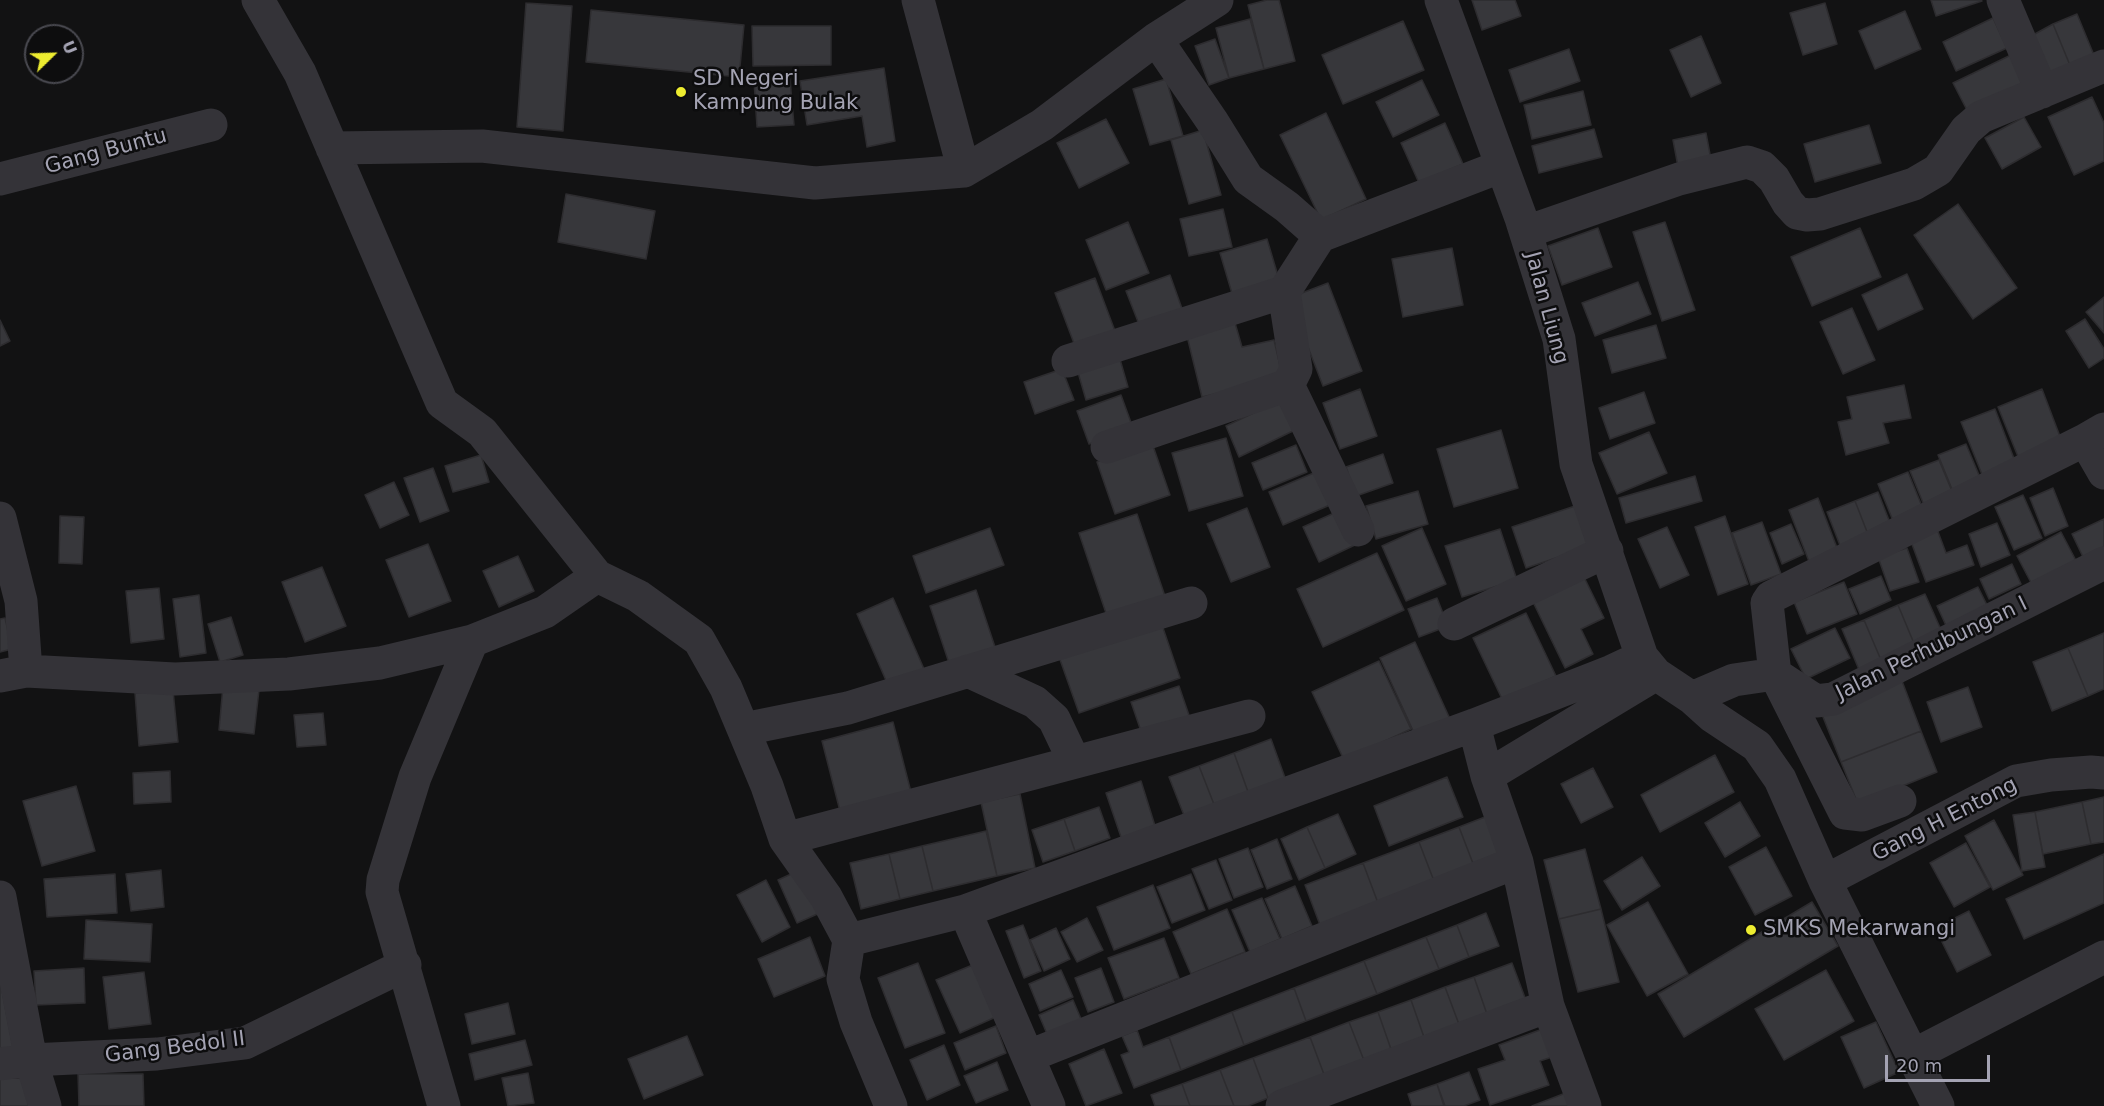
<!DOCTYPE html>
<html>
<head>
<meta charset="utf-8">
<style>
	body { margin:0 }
	#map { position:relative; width:2104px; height:1106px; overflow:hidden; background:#121213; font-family:"DejaVu Sans",sans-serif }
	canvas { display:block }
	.north { position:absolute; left:24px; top:24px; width:60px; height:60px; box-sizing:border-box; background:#0d0d0e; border:2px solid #494950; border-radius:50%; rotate:67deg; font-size:16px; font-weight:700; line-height:24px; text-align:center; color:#a4a3b3 }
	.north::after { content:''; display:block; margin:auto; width:21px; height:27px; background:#edec30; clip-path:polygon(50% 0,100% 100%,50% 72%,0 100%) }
	.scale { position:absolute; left:1885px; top:1055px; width:105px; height:27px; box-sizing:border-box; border:3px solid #a4a3b3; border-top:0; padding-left:8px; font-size:18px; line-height:21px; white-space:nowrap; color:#a4a3b3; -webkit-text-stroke:4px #0d0d0e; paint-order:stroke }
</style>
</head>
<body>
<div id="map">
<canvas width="2104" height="1106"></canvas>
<div class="north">U</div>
<div class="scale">20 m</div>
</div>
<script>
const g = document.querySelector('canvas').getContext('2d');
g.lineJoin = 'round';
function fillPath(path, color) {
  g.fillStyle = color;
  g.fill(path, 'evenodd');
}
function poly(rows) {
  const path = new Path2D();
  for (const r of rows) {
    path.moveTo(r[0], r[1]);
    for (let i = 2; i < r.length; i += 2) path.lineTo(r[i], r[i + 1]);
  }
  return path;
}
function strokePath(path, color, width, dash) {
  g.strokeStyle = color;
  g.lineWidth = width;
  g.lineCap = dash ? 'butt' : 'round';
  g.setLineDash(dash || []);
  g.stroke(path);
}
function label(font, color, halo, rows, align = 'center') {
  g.font = font + ' "DejaVu Sans",sans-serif';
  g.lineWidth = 5;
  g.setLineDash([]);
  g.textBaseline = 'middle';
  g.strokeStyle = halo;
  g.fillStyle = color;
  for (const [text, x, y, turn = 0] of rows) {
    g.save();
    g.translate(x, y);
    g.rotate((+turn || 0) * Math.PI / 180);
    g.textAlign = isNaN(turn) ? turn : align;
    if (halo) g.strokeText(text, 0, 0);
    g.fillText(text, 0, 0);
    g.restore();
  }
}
const building = poly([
	[1267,0,1279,0,1295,61,1264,69,1248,5,1267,0],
	[1472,0,1515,0,1521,16,1482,30,1472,0],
	[1931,0,1981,0,1982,1,1936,16,1931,0],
	[526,3,572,6,563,131,517,127,526,3],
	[1825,3,1837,44,1803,55,1790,13,1825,3],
	[591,10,744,25,739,77,586,62,591,10],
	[1905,11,1921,49,1875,69,1859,31,1905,11],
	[2077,14,2098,65,2074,75,2053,24,2077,14],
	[1993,18,2007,48,1956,71,1943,42,1993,18],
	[1250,19,1264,69,1229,78,1216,28,1250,19],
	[1403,21,1424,70,1343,104,1322,55,1403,21],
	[2053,24,2074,75,2050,85,2033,35,2053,24],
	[752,26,831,26,831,65,753,66,752,26],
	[1701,36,1721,83,1691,97,1670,50,1701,36],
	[1215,39,1229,78,1209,85,1195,46,1215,39],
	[1569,49,1580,81,1520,102,1509,70,1569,49],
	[2011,55,2027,87,1970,116,1953,83,2011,55],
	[884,68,895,141,867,147,862,116,807,125,800,81,884,68],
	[790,79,794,125,757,127,754,81,790,79],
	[1166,79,1183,136,1150,145,1133,89,1166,79],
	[1422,80,1439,115,1393,137,1376,102,1422,80],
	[1583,91,1591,125,1532,139,1524,105,1583,91],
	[2092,97,2104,123,2104,161,2074,175,2048,117,2092,97],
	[1326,113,1366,199,1321,220,1280,135,1326,113],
	[2024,117,2041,147,2002,169,1985,138,2024,117],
	[1106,119,1129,163,1079,188,1057,143,1106,119],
	[1445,123,1463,164,1419,183,1401,143,1445,123],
	[1869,125,1881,163,1815,182,1804,144,1869,125],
	[1594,129,1602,157,1539,173,1532,146,1594,129],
	[1203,130,1221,195,1189,204,1171,140,1203,130],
	[1706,133,1712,165,1679,172,1673,140,1706,133],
	[566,194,655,211,646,259,558,242,566,194],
	[1958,204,2017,288,1973,319,1914,235,1958,204],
	[1223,209,1232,247,1189,256,1180,219,1223,209],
	[1128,222,1149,273,1106,290,1086,240,1128,222],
	[1665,222,1695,310,1662,321,1633,232,1665,222],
	[1598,228,1612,267,1562,285,1548,246,1598,228],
	[1860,228,1881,277,1812,306,1791,257,1860,228],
	[1267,239,1281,286,1234,300,1220,253,1267,239],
	[1452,248,1463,305,1403,317,1392,259,1452,248],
	[1907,274,1923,309,1878,330,1862,295,1907,274],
	[1170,275,1185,317,1142,332,1126,291,1170,275],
	[1095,278,1115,331,1075,346,1055,293,1095,278],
	[1638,282,1651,314,1595,336,1582,303,1638,282],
	[1328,283,1362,371,1323,386,1289,298,1328,283],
	[2104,297,2104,333,2086,312,2104,297],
	[1852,308,1875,360,1843,374,1820,322,1852,308],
	[1233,316,1242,347,1274,340,1283,378,1202,397,1185,328,1233,316],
	[2085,319,2104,349,2104,358,2089,368,2066,331,2085,319],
	[0,320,10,341,0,346,0,320],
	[1656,325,1666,358,1612,373,1603,340,1656,325],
	[1117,349,1128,387,1086,400,1075,362,1117,349],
	[1062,369,1074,400,1035,414,1024,382,1062,369],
	[1904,385,1911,418,1883,423,1889,443,1846,455,1838,422,1852,419,1847,397,1904,385],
	[1360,389,1377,436,1340,449,1323,403,1360,389],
	[2042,389,2064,447,2021,464,1998,407,2042,389],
	[1644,392,1655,423,1610,439,1599,408,1644,392],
	[1121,395,1133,428,1089,444,1077,411,1121,395],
	[1283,399,1297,429,1239,457,1226,426,1283,399],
	[1995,409,2018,469,1985,482,1961,422,1995,409],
	[1501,430,1518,488,1454,507,1437,449,1501,430],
	[1649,432,1667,473,1617,494,1599,453,1649,432],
	[1226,438,1243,496,1189,511,1172,453,1226,438],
	[1152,443,1170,495,1115,514,1097,462,1152,443],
	[1966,444,1984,487,1956,499,1938,455,1966,444],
	[1296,445,1307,472,1263,490,1252,463,1296,445],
	[1383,454,1393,483,1356,496,1346,467,1383,454],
	[481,455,489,482,453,492,445,466,481,455],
	[1939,460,1957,503,1928,515,1910,471,1939,460],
	[433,468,449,511,420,522,404,478,433,468],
	[1316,472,1330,505,1283,525,1269,492,1316,472],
	[1908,472,1926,516,1896,528,1878,484,1908,472],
	[1695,476,1702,501,1626,523,1619,498,1695,476],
	[394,482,409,515,380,528,365,495,394,482],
	[2053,488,2068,526,2045,536,2030,498,2053,488],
	[1418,491,1428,524,1376,539,1366,506,1418,491],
	[1878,492,1894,533,1871,542,1855,501,1878,492],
	[2023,495,2042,538,2014,550,1995,507,2023,495],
	[1818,498,1839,553,1810,564,1789,510,1818,498],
	[1855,501,1871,542,1843,553,1827,512,1855,501],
	[1578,505,1592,546,1526,568,1512,527,1578,505],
	[1247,508,1270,567,1231,582,1207,524,1247,508],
	[1341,510,1357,544,1319,562,1303,527,1341,510],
	[1137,514,1168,605,1110,625,1079,533,1137,514],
	[60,516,84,517,82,564,59,563,60,516],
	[1725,516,1748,584,1718,595,1695,527,1725,516],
	[2104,519,2104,547,2083,557,2072,534,2104,519],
	[1762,522,1781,574,1751,585,1732,533,1762,522],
	[1997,523,2010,555,1981,567,1969,534,1997,523],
	[1791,524,1804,554,1782,564,1770,533,1791,524],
	[1667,527,1689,575,1660,588,1638,539,1667,527],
	[990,528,1004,565,926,593,913,556,990,528],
	[1422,528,1446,584,1406,601,1382,546,1422,528],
	[1500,529,1517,580,1462,597,1445,546,1500,529],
	[1937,529,1946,553,1967,545,1974,565,1926,582,1910,539,1937,529],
	[2061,532,2082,572,2038,596,2017,556,2061,532],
	[428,544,451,601,409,617,386,560,428,544],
	[1907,548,1919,582,1890,591,1878,557,1907,548],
	[1377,553,1404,610,1323,647,1297,589,1377,553],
	[518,556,534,591,499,607,483,571,518,556],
	[2012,564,2021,584,1989,599,1980,579,2012,564],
	[322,567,346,626,305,642,282,582,322,567],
	[1881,576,1891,600,1860,614,1849,589,1881,576],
	[1584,577,1604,618,1581,629,1593,654,1565,668,1533,602,1584,577],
	[1844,582,1857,614,1807,634,1794,602,1844,582],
	[1978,587,1991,613,1949,632,1937,606,1978,587],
	[159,588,164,639,131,643,126,591,159,588],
	[976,590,997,653,951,669,930,606,976,590],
	[1925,594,1946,641,1918,653,1898,605,1925,594],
	[199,595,206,653,180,657,173,599,199,595],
	[893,598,924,669,888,685,857,614,893,598],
	[1437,598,1448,626,1419,637,1408,609,1437,598],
	[1898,605,1918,653,1884,667,1864,620,1898,605],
	[1526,613,1556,676,1503,701,1473,638,1526,613],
	[231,617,243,655,220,662,208,624,231,617],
	[5,618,12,649,0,652,0,619,5,618],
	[1160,619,1180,678,1079,713,1058,654,1160,619],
	[1864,620,1884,667,1862,677,1842,629,1864,620],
	[1835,628,1850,658,1806,679,1791,649,1835,628],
	[2104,633,2104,689,2088,696,2068,648,2104,633],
	[1415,642,1450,719,1415,735,1380,658,1415,642],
	[2068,648,2088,696,2052,711,2033,662,2068,648],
	[1379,661,1411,729,1344,760,1312,692,1379,661],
	[1902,681,1921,731,1841,762,1821,712,1902,681],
	[223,686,259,690,254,734,219,730,223,686],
	[1179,686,1192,724,1144,740,1131,702,1179,686],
	[1968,687,1982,727,1941,742,1927,702,1968,687],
	[173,690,178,742,139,746,135,693,173,690],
	[323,713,326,745,297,747,294,715,323,713],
	[893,722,912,796,841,815,822,741,893,722],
	[1921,731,1937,772,1858,804,1841,762,1921,731],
	[1271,739,1288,786,1251,800,1234,753,1271,739],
	[1234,753,1251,800,1217,812,1199,766,1234,753],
	[1715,755,1734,792,1660,832,1641,795,1715,755],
	[1199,766,1217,812,1187,823,1169,777,1199,766],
	[1593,768,1613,807,1581,823,1561,784,1593,768],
	[170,771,171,802,134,804,133,773,170,771],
	[1447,777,1463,817,1389,846,1374,806,1447,777],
	[1141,781,1156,829,1122,840,1106,793,1141,781],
	[76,786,95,851,42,866,23,801,76,786],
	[1020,794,1035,868,997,876,981,802,1020,794],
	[2104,797,2104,842,2091,844,2082,802,2104,797],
	[1740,802,1760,836,1725,857,1705,823,1740,802],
	[2082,802,2091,844,2043,854,2035,812,2082,802],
	[1099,807,1110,838,1075,851,1064,819,1099,807],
	[1498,812,1513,851,1474,866,1459,827,1498,812],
	[2035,812,2045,867,2022,871,2013,815,2035,812],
	[1338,814,1356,854,1325,868,1307,827,1338,814],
	[1064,819,1075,851,1043,862,1032,830,1064,819],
	[1994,820,2023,875,1993,890,1965,836,1994,820],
	[1307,827,1325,868,1299,880,1281,839,1307,827],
	[1459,827,1474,866,1434,881,1419,842,1459,827],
	[986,831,997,876,933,891,922,846,986,831],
	[1277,839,1292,879,1267,889,1251,850,1277,839],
	[1419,842,1434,881,1378,903,1363,863,1419,842],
	[1966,843,1990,887,1954,907,1930,863,1966,843],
	[922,846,933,891,900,899,889,854,922,846],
	[1766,847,1792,896,1755,915,1729,867,1766,847],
	[1248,848,1263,887,1234,898,1219,859,1248,848],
	[1585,849,1601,909,1559,919,1544,860,1585,849],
	[889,854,900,899,861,909,850,863,889,854],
	[2104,854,2104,903,2024,939,2006,899,2104,854],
	[1642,857,1660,886,1622,910,1604,881,1642,857],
	[1216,860,1232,900,1209,909,1192,869,1216,860],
	[1363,863,1378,903,1320,925,1305,885,1363,863],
	[802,869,822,912,797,923,778,880,802,869],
	[161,870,164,907,131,911,126,874,161,870],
	[115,874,117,913,47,917,44,879,115,874],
	[1191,874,1205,910,1172,923,1157,887,1191,874],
	[766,880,790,927,762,942,737,895,766,880],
	[1153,885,1170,928,1114,950,1097,907,1153,885],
	[1295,886,1312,926,1282,939,1265,899,1295,886],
	[1262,898,1280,939,1250,952,1232,910,1262,898],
	[1648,902,1688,974,1647,996,1607,925,1648,902],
	[1812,902,1838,946,1684,1037,1658,994,1812,902],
	[1227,909,1245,952,1191,974,1173,932,1227,909],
	[1601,909,1619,982,1578,992,1559,919,1601,909],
	[1969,911,1991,955,1957,972,1935,928,1969,911],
	[1486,913,1499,946,1469,957,1457,925,1486,913],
	[1087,918,1103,950,1077,962,1061,932,1087,918],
	[86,920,152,924,150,962,84,959,86,920],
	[1023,925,1041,971,1024,978,1006,931,1023,925],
	[1457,925,1469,957,1439,969,1426,937,1457,925],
	[1056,928,1070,959,1044,971,1030,940,1056,928],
	[810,937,825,976,774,997,758,959,810,937],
	[1426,937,1439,969,1377,994,1364,961,1426,937],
	[1164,938,1179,978,1124,999,1108,958,1164,938],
	[1364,961,1377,994,1306,1021,1294,988,1364,961],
	[918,963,945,1033,905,1048,878,978,918,963],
	[1512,963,1527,1003,1488,1017,1474,977,1512,963],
	[975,964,998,1016,960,1033,936,980,975,964],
	[84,968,85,1003,36,1005,34,971,84,968],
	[1101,968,1114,1002,1088,1012,1075,978,1101,968],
	[1061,970,1073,997,1040,1011,1029,984,1061,970],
	[1826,970,1854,1021,1784,1060,1755,1009,1826,970],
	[144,972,151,1024,109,1029,103,977,144,972],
	[1474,977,1488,1017,1460,1027,1445,987,1474,977],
	[0,980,15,1057,0,1059,0,980],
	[1445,987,1460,1027,1425,1040,1411,1000,1445,987],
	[1294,988,1306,1021,1244,1045,1232,1012,1294,988],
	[1073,1000,1084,1026,1050,1041,1039,1015,1073,1000],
	[1411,1000,1425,1040,1392,1052,1378,1012,1411,1000],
	[508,1003,515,1034,472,1044,465,1014,508,1003],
	[1232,1012,1244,1045,1181,1070,1169,1037,1232,1012],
	[1378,1012,1392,1052,1365,1063,1349,1022,1378,1012],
	[1349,1022,1365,1063,1325,1077,1310,1037,1349,1022],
	[1876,1022,1899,1072,1864,1088,1841,1037,1876,1022],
	[996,1026,1006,1053,965,1070,954,1043,996,1026],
	[1548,1027,1558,1055,1540,1061,1549,1085,1490,1105,1478,1069,1505,1060,1499,1045,1548,1027],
	[1137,1030,1143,1047,1169,1037,1181,1070,1134,1088,1121,1055,1129,1052,1122,1036,1137,1030],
	[687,1036,703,1075,644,1099,628,1059,687,1036],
	[1310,1037,1325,1077,1268,1098,1253,1058,1310,1037],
	[525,1040,532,1065,475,1080,469,1054,525,1040],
	[944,1045,960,1085,927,1100,910,1060,944,1045],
	[1104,1049,1122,1093,1086,1106,1069,1064,1104,1049],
	[1253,1058,1268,1098,1248,1106,1234,1106,1220,1070,1253,1058],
	[997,1062,1008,1090,976,1103,964,1076,997,1062],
	[1220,1070,1234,1106,1190,1106,1182,1084,1220,1070],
	[1469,1072,1480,1100,1464,1106,1445,1106,1437,1084,1469,1072],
	[528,1073,534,1103,508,1106,502,1078,528,1073],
	[78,1074,143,1074,144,1106,79,1106,78,1074],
	[0,1077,30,1079,28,1106,0,1106,0,1077],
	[1182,1084,1190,1106,1155,1106,1151,1095,1182,1084],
	[1437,1084,1444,1106,1412,1106,1408,1094,1437,1084],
	[1576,1089,1583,1106,1532,1106,1576,1089]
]);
const minor = poly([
	[258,0,300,73,442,403,482,432,597,576],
	[918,0,964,171,1042,125,1156,39,1217,0],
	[1441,0,1521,218,1559,339,1576,464,1642,657,1656,674,1692,698,1712,716,1757,746,1780,779,1825,881,1938,1106],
	[2003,0,2042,92],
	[332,148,482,146,815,183,964,171],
	[0,179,211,125],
	[1526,232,1679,179,1747,162,1762,167,1774,179,1788,203,1797,213,1807,215,1820,214,1914,184,1938,170,1966,130,1981,117,2104,66],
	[1320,236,1502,166],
	[1068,361,1284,292,1320,236,1287,207,1248,179,1212,121,1156,39],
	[1288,385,1358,530],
	[2104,429,2085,440,2104,473],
	[1107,447,1288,385,1296,369,1284,292],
	[0,518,21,601,26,671],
	[1454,624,1607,551],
	[968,671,1035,702,1054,719,1074,761],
	[0,676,26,671,175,679,289,674,380,663,472,641,545,612,597,576,638,596,699,640,726,688,767,786,785,839,826,897,849,940,843,979,856,1022,891,1106],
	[1692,698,1734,680,1775,674,1816,701,1833,699,2104,563],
	[1474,725,1487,776,1517,862,1548,1006,1585,1106],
	[744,729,848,708,1191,603],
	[1487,776,1656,674],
	[1900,801,1862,815,1845,813,1775,674,1767,603,1771,597,2085,440],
	[785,839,1249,716],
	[1825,881,2016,781,2051,775,2091,772,2104,773],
	[0,897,31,1060,45,1106],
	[965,911,1049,1106],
	[849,940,965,911,1474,725,1612,671,1642,657],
	[1029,1056,1517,862],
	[1912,1056,2104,957],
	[0,1064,31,1060,157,1054,245,1043,405,965],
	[444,1106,382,892,383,880,415,777,472,641],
	[1282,1106,1548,1006]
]);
const markers = [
	[681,92,6,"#edec30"],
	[1751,930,6,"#edec30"]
];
const poiNames = [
	["SD Negeri",693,80],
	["Kampung Bulak",693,104],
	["SMKS Mekarwangi",1763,930]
];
const streetNames = [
	["Gang Buntu",106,152,-15],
	["Jalan Liung",1546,308,75],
	["Jalan Perhubungan I",1932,649,-26],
	["Gang H Entong",1945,820,-27],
	["Gang Bedol II",175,1048,-7]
];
fillPath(building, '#37373b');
strokePath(building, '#2d2c2f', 1.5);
strokePath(minor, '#343338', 33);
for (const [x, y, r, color] of markers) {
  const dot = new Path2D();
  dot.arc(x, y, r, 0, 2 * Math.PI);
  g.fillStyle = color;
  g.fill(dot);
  strokePath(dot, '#0d0d0e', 2);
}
label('21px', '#a4a3b3', '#0d0d0e', poiNames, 'left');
label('21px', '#a4a3b3', '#0d0d0e', streetNames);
</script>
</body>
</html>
